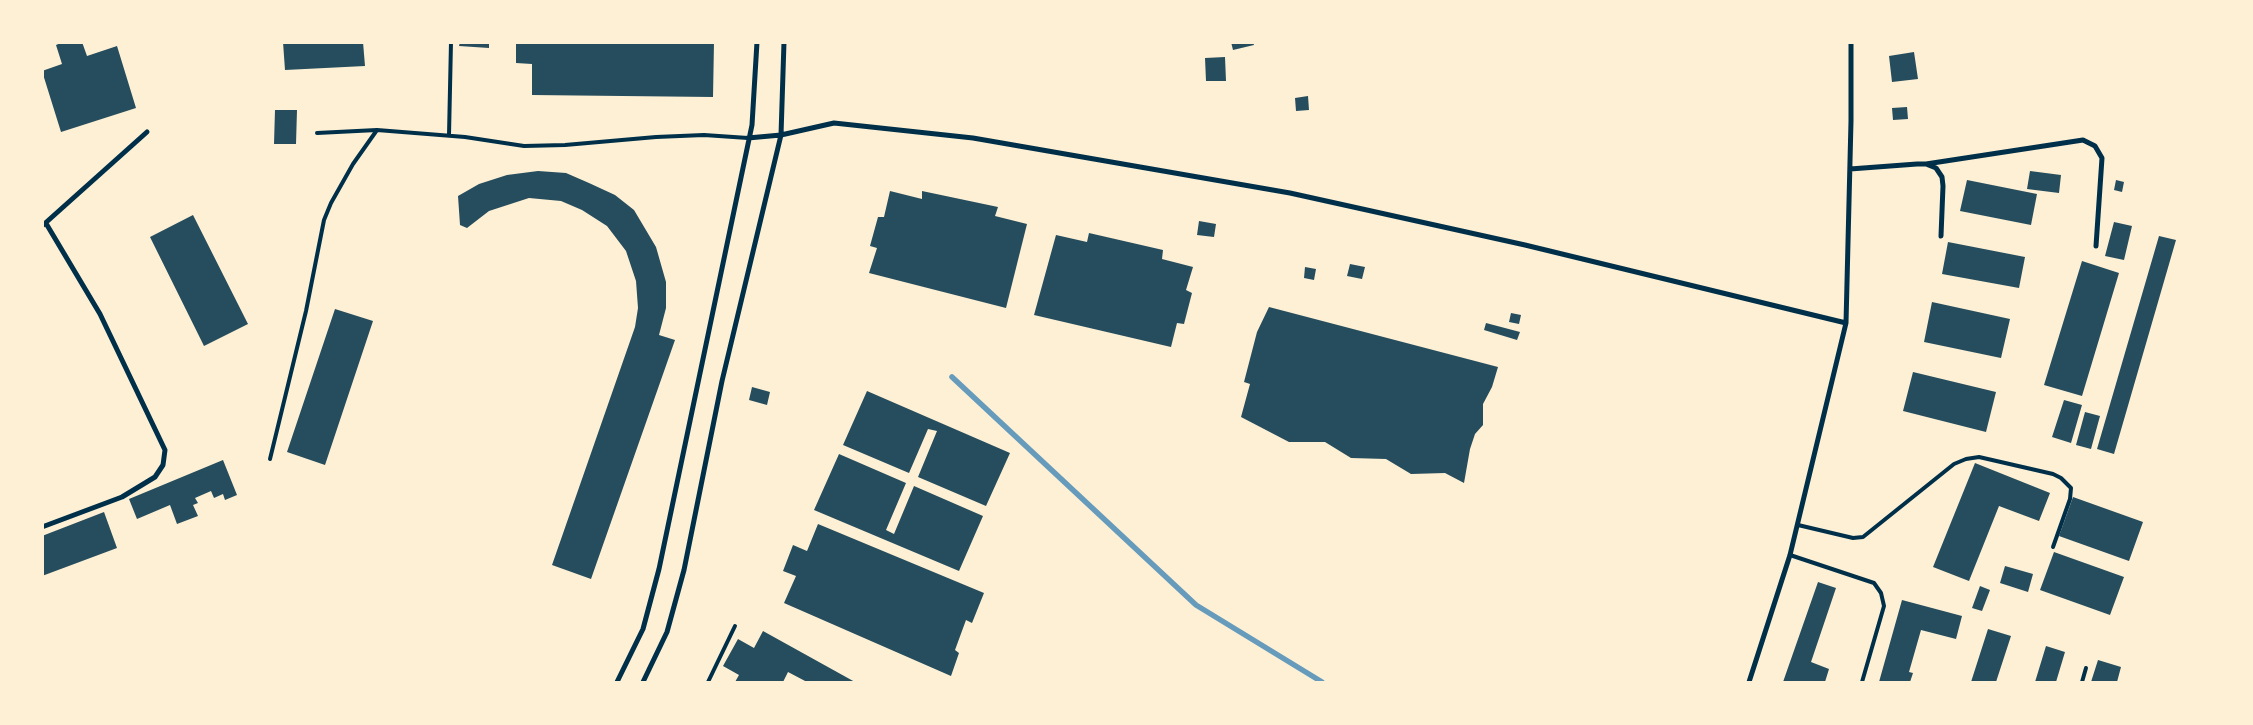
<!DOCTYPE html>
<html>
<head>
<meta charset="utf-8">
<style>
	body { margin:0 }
	#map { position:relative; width:2253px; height:725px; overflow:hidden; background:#fdf0d5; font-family:Montserrat,sans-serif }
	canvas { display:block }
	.frame { position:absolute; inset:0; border:44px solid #fdf0d5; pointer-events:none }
</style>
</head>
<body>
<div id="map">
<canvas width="2253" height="725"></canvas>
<div class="frame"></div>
</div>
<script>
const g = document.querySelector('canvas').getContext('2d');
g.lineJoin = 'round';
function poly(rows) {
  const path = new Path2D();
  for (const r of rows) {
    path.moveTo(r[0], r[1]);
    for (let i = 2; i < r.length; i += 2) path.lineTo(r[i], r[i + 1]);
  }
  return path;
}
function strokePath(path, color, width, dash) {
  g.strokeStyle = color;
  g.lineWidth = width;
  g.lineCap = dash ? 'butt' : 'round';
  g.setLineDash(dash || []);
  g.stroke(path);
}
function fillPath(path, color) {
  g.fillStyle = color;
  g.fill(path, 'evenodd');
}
const stream = poly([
	[952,377,1196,605,1322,682]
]);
const building = poly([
	[63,42,82,42,87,56,117,46,136,108,61,132,42,71,62,64,56,45],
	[283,42,363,42,365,66,285,70],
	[460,42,489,42,489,48,459,46],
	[516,42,714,42,713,97,532,95,532,64,516,63],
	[1231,42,1253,42,1254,45,1233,50],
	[1914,52,1918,79,1892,82,1889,56],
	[1225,57,1226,81,1206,81,1205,58],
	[1308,96,1309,110,1296,111,1295,98],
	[1907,107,1908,119,1893,120,1892,108],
	[275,110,297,110,296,144,274,144],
	[538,171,566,173,589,183,615,195,634,210,656,247,666,282,666,308,659,335,675,340,591,579,552,565,635,327,638,308,636,281,626,251,607,226,582,210,561,201,529,198,489,211,467,228,460,225,458,196,479,184,507,175],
	[2030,171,2061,175,2059,193,2027,189],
	[1967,180,2037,194,2031,225,1960,211],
	[2116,180,2124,182,2122,192,2114,190],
	[890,191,922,199,922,191,998,207,995,216,1027,224,1006,308,869,273,877,248,870,246,878,217,884,217],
	[193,215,248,324,204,346,150,237],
	[1199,221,1216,224,1214,237,1197,235],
	[2114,222,2132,226,2124,260,2105,256],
	[1089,233,1163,250,1162,259,1193,267,1186,290,1192,293,1184,324,1177,323,1171,347,1034,315,1056,235,1087,242],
	[2159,236,2176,240,2114,454,2097,449],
	[1948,242,2025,257,2019,288,1942,274],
	[2082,261,2119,273,2082,396,2044,385],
	[1350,264,1365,267,1362,279,1347,276],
	[1305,267,1316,269,1314,280,1304,278],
	[1932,302,2010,319,2001,358,1924,342],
	[1269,307,1498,367,1492,387,1483,404,1483,425,1475,434,1470,449,1464,483,1445,473,1411,474,1386,459,1351,458,1325,442,1289,442,1241,417,1250,384,1244,382,1257,332],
	[335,309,373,321,325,465,287,452],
	[1511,313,1521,315,1519,324,1509,322],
	[1486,323,1520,332,1517,340,1484,330],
	[1913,372,1996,392,1986,432,1903,411],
	[752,387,770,392,767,405,749,400],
	[867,391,1010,453,986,506,918,477,937,431,928,429,909,473,843,445],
	[2064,400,2082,405,2071,443,2052,437],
	[2085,412,2100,416,2091,449,2076,445],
	[839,454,906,483,886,530,894,534,914,486,983,516,959,571,814,510],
	[223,460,237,495,225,500,223,494,214,498,211,491,195,498,198,503,193,505,198,516,177,524,170,505,137,519,129,499],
	[1975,463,2050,493,2039,521,1999,506,1969,581,1933,567],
	[2073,497,2143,522,2129,561,2059,536],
	[104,512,117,548,42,576,42,536],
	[818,524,984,593,972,623,966,620,955,650,959,653,951,676,784,603,796,576,783,571,793,545,807,551],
	[2054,552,2124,577,2110,615,2040,590],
	[2005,566,2033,574,2028,592,2000,583],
	[1818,582,1836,588,1811,662,1829,669,1825,682,1783,682],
	[1980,586,1990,590,1982,611,1972,608],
	[1902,600,1962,616,1956,639,1921,630,1909,672,1913,673,1910,682,1879,682],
	[1988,629,2011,636,1996,682,1971,682],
	[763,631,855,682,807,682,788,672,783,682,735,682,739,675,723,666,738,639,754,648],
	[2046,646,2065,652,2056,682,2035,682],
	[2098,660,2121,667,2117,682,2091,682]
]);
const service = poly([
	[317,133,377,130,465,137,524,146,565,145,656,137,704,135,748,138],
	[449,135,451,42],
	[270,459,306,311,324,220,331,203,353,164,377,130],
	[1798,525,1853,538,1863,537,1954,464,1966,459,1979,457,2053,474,2061,478,2071,488,2070,499,2053,547],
	[1790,555,1874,583,1881,593,1884,606,1862,682],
	[708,682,735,626],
	[2082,682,2086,668]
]);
const minor = poly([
	[748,138,781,135,834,123,973,138,1290,193,1525,245,1846,323],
	[1926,164,2083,140,2095,146,2102,158,2096,246],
	[1850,169,1917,164,1926,164,1936,168,1942,177,1943,186,1941,236],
	[42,226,147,132],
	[42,527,122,497,155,477,163,465,165,450,100,314,47,225],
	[617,682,643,629,659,569,752,125,757,42],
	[643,682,667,632,684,570,722,381,781,135,784,42],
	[1749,682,1790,555,1846,323,1851,121,1851,42]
]);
strokePath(stream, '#669bbc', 5.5);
fillPath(building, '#264d5e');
strokePath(service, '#003049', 4);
strokePath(minor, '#003049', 5);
</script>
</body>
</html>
